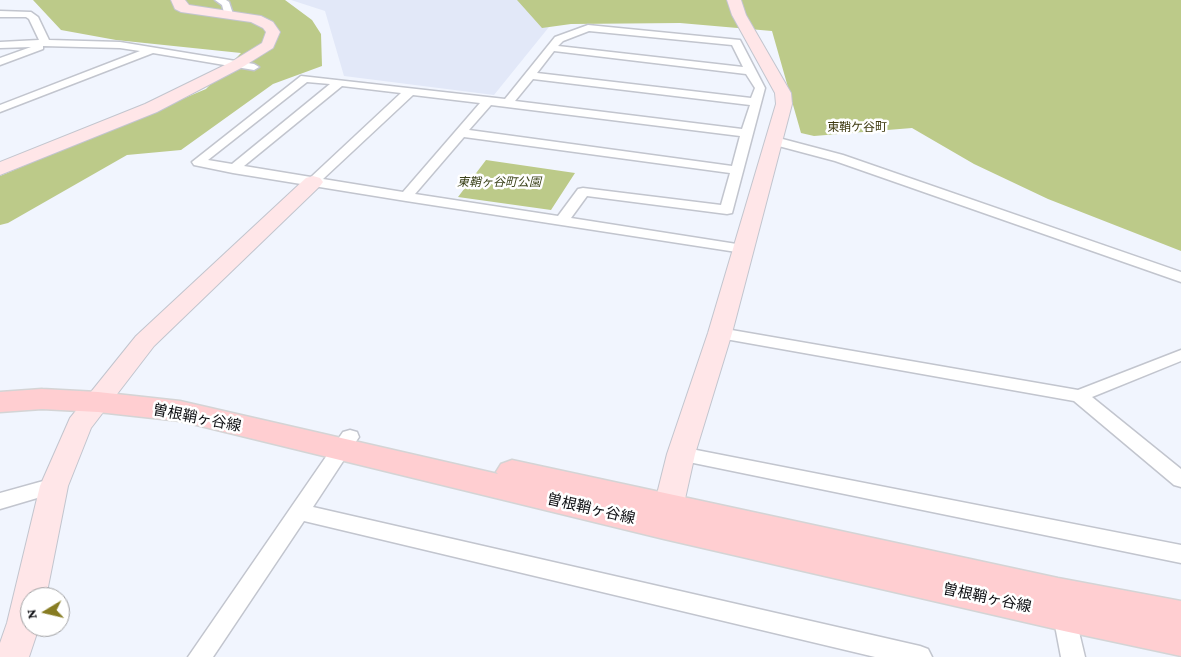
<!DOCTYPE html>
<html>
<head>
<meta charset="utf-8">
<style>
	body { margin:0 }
	#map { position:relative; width:1181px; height:657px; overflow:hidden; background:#f1f5fe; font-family:"Crimson Pro",serif }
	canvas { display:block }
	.north { position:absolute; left:20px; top:587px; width:50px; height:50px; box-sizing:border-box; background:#fff; border:1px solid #9f9fa1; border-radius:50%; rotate:261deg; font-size:14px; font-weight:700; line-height:20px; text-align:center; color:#0e0f13 }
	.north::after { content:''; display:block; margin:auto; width:18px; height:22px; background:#877c22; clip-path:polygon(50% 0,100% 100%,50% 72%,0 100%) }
</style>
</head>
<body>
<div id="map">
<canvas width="1181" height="657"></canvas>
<div class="north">N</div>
</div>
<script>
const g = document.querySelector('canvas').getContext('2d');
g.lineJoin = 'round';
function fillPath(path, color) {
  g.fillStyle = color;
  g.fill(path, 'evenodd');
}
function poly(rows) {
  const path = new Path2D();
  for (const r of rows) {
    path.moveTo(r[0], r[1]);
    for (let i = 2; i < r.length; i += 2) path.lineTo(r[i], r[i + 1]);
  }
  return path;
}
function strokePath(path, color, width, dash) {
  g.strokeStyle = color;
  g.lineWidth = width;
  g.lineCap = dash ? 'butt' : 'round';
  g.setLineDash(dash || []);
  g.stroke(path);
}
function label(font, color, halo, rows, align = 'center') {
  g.font = font + ' "Crimson Pro","Noto Sans JP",serif';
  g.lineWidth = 5;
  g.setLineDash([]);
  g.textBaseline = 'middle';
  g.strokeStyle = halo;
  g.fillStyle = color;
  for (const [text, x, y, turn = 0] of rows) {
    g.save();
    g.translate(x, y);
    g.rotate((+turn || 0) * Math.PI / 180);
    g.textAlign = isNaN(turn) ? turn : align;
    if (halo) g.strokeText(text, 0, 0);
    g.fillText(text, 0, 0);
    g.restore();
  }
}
const built = poly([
	[291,0,534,0,553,22,494,95,344,76,325,11]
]);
const green = poly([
	[33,0,285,0,312,20,321,34,322,66,273,84,181,150,127,155,8,223,0,225,0,176,206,89,241,53,116,40,61,30],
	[517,0,1181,0,1181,251,1048,199,974,164,912,128,814,136,801,133,772,31,680,23,571,24,542,28],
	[486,160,575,173,551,210,458,197]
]);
const street = poly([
	[215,0,226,0,229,2,233,14,231,16,225,16,222,5,215,0],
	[0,11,31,12,38,17,49,40,120,42,254,64,259,67,254,70,153,53,0,112,0,105,140,51,120,48,43,46,43,49,0,65,0,58,31,47,0,48,0,42,39,40,29,19,26,17,0,17,0,11],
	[588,25,740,40,765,88,732,213,727,214,587,196,571,218,743,245,748,246,750,249,748,252,743,253,406,201,233,173,194,165,192,162,301,76,505,99,555,37,588,25],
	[589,31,732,45,743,67,558,46,563,41,589,31],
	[554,51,746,74,755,88,751,98,537,73,554,51],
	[533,79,750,105,742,129,515,101,533,79],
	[307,82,330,84,232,164,208,160,307,82],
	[342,86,401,93,311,177,244,166,342,86],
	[413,95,480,103,403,192,323,179,413,95],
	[491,105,507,107,740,136,732,166,469,130,491,105],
	[464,137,730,173,721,205,583,188,578,189,558,216,415,194,464,137],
	[775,137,843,155,1181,272,1181,282,835,161,771,144,769,141,775,137],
	[720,328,1078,390,1181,350,1181,361,1092,397,1181,469,1181,487,1174,485,1074,401,714,337,712,333,714,329,720,328],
	[350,430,357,432,359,437,313,507,920,646,928,649,932,657,875,657,304,521,213,657,188,657,343,432,350,430],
	[681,447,1181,545,1181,563,674,459,672,454,674,449,681,447],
	[54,478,61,481,64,486,61,491,0,509,0,493,54,478],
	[1064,605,1072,608,1075,615,1085,657,1061,657,1053,615,1056,608,1064,605]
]);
const secondary = poly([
	[171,0,185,0,189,5,261,16,273,22,280,32,273,48,241,68,157,112,0,175,0,162,145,104,231,62,262,43,266,32,263,28,251,22,181,12,175,9,171,0],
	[727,0,741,0,746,15,791,93,792,104,732,333,695,454,679,526,675,534,664,538,653,534,649,526,667,454,708,333,776,104,775,93,732,15,727,0],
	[313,176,320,178,323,182,320,186,154,346,91,428,68,486,46,597,30,597,30,627,39,627,29,657,0,657,0,643,7,623,40,486,70,418,136,336,306,178,313,176]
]);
const primary = poly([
	[42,389,98,392,180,401,498,474,496,472,501,464,512,460,1058,578,1181,601,1181,656,1064,631,664,539,180,421,98,412,42,409,0,412,0,392,42,389]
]);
const farQuarternames = [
	["東鞘ケ谷町",857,127]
];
const parkNames = [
	["東鞘ヶ谷町公園",499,182]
];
const nearStreetnames = [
	["曽根鞘ヶ谷線",197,418,11],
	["曽根鞘ヶ谷線",591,509,13],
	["曽根鞘ヶ谷線",987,598,12]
];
fillPath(built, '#e2e8f8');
fillPath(green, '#bcca89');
strokePath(street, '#c2c5ce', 3);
strokePath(secondary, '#c2c5ce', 2);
strokePath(primary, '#d4d4d5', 3);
fillPath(street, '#fff');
fillPath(secondary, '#ffe6e8');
fillPath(primary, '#ffced1');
label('12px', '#3d380e', '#fff', farQuarternames);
label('italic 12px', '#3c431b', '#fff', parkNames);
label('15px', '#0e0f13', '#fff', nearStreetnames);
</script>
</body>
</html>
